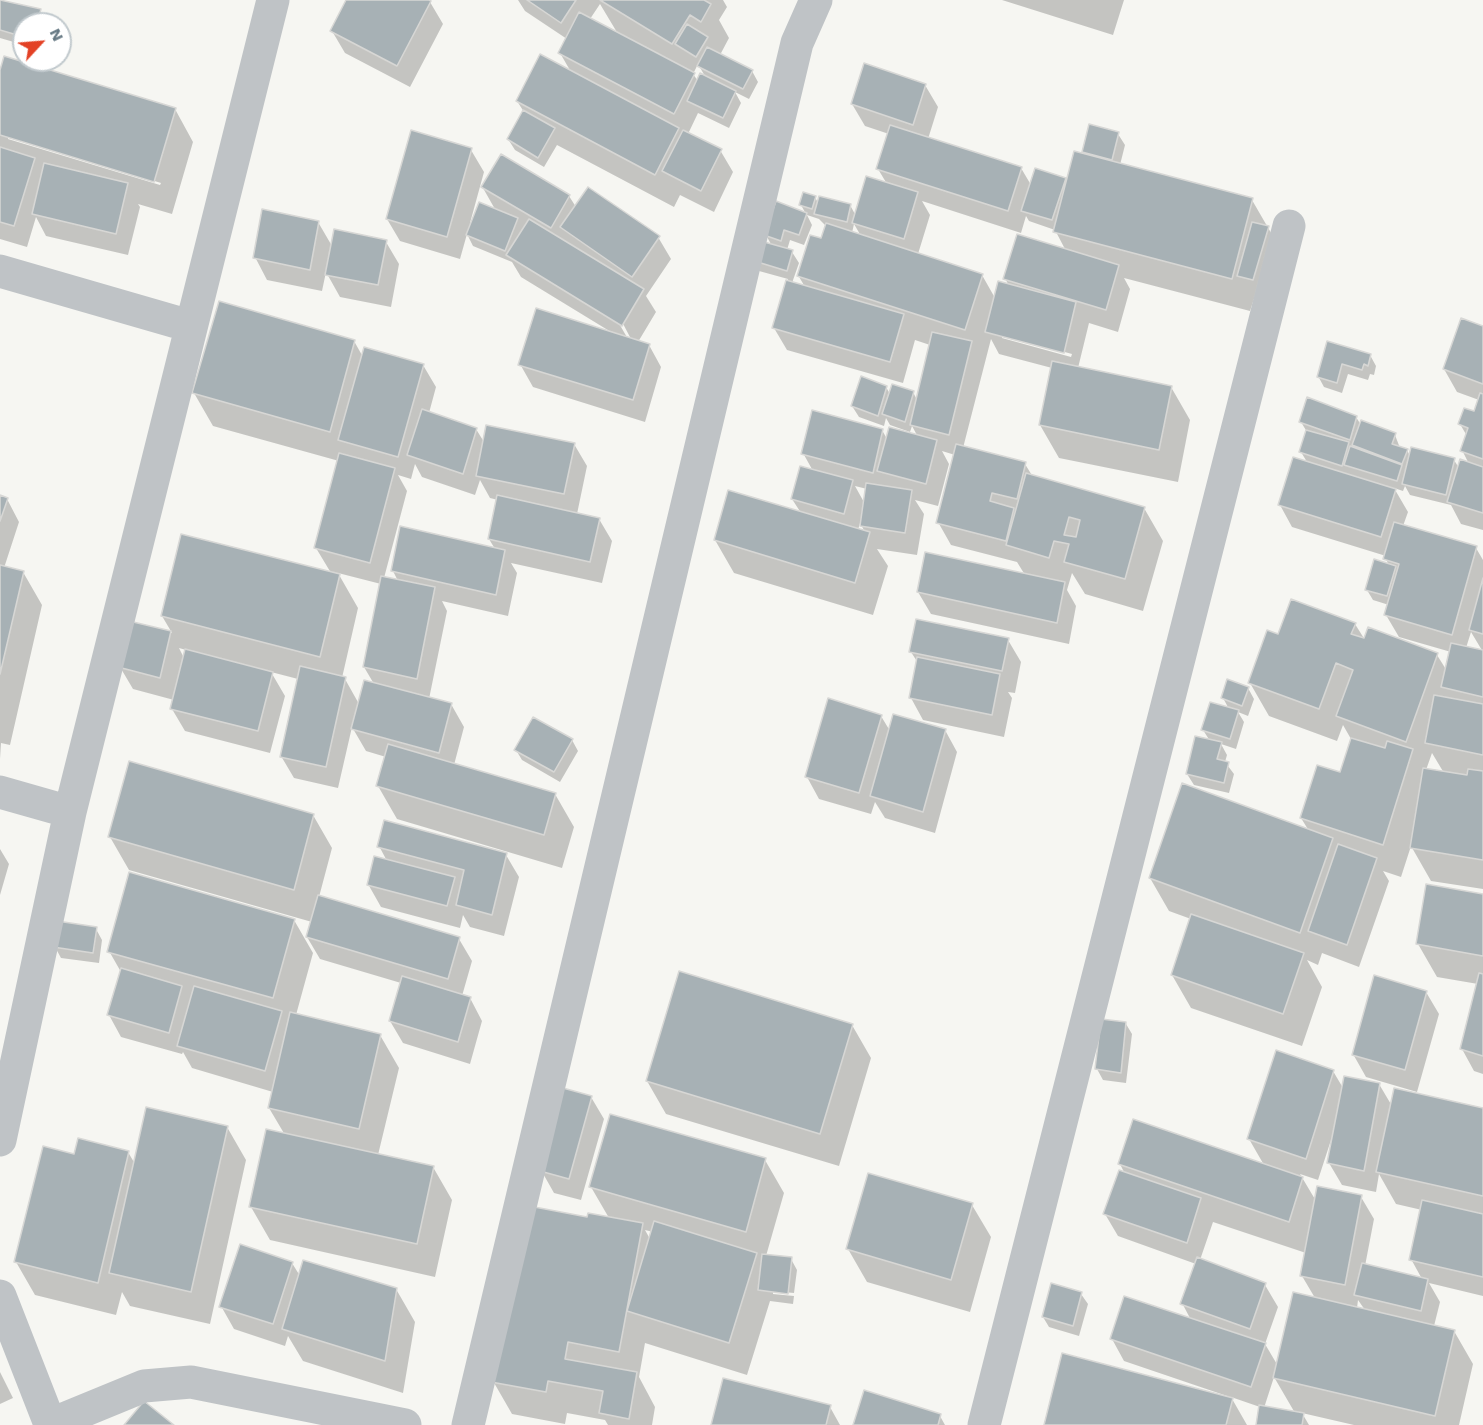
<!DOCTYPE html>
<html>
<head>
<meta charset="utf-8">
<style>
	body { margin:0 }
	#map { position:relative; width:1483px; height:1425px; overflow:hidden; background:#f6f6f2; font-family:"Work Sans",sans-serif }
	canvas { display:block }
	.north { position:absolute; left:12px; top:12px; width:60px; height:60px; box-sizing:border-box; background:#fff; border:2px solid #c1c9cd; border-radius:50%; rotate:64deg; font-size:16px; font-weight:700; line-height:24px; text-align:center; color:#657883 }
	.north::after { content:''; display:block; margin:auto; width:21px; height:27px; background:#e34125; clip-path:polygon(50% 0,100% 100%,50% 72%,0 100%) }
</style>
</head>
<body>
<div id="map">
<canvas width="1483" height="1425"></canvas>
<div class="north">N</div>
</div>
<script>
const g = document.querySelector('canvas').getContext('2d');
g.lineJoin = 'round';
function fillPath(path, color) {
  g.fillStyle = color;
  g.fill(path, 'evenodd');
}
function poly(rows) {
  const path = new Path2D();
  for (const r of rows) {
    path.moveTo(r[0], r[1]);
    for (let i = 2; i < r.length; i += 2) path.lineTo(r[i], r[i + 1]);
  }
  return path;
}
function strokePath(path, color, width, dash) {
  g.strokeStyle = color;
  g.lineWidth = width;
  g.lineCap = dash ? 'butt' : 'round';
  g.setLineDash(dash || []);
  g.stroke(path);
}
const shadow = poly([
	[0,0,40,11,46,24,24,24,24,45,0,38],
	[347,0,430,2,443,24,410,87,345,53,332,31],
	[518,0,723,0,727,7,719,20,729,38,720,55,752,71,758,82,749,99,735,92,741,103,729,128,698,113,688,134,720,150,733,172,714,212,680,195,674,207,557,145,544,167,515,150,508,139,524,112,517,101,571,72,560,53,567,39,525,11],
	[600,4,618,34,590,19],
	[698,64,706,78,698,81,693,74],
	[1002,0,1124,0,1113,35],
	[0,75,175,109,193,142,172,214,138,204,140,207,128,255,46,236,36,217,27,247,0,239],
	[8,136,161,183,160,185,8,139],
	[925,85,938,107,928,139,1021,168,1031,185,1065,179,1067,184,1086,156,1083,151,1118,134,1125,145,1120,165,1252,200,1274,238,1250,311,1124,278,1130,289,1118,332,1089,323,1078,368,1171,387,1190,420,1178,482,1059,458,1040,425,1052,368,999,354,991,339,963,448,1025,464,1033,477,1144,508,1163,541,1143,611,1085,594,1072,573,1067,590,1076,606,1069,644,931,614,918,592,1025,575,1017,562,951,545,938,522,955,455,942,451,949,464,938,506,915,500,924,514,917,555,877,549,888,566,873,615,734,573,715,540,801,513,792,499,813,471,803,453,882,430,887,439,918,437,912,426,910,432,890,425,886,418,884,426,859,417,852,406,886,387,890,394,913,392,917,400,930,345,915,340,903,383,787,350,774,328,788,279,759,271,753,260,772,246,766,235,806,214,801,205,815,197,818,203,850,205,856,216,887,184,878,169,889,134,865,126,852,104],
	[922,201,1021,233,1026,216,1029,221,1055,230,1066,251,1005,278,1009,286,995,298,982,275,918,254,930,215],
	[807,215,819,219,826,226,822,240,798,275,805,287,792,283,799,263,792,252,787,250,790,240,804,245,812,225],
	[854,224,861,236,852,233],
	[1002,335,1072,354,1071,357,1002,338],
	[855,486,867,489,865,504],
	[860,523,865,532,858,530],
	[471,150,484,172,470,223,496,211,483,188,569,196,576,207,658,237,671,259,646,296,656,312,638,342,649,345,661,367,645,422,533,387,520,364,611,332,521,277,512,262,473,246,467,234,460,259,400,241,387,219],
	[620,318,631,339,628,339,617,320],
	[318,222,332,246,386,242,399,264,391,307,340,297,326,272,322,291,267,280,255,257],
	[1483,328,1483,530,1461,524,1451,505,1410,495,1405,486,1403,491,1394,488,1408,512,1403,526,1476,548,1483,560,1483,889,1431,881,1411,846,1401,877,1383,871,1389,881,1359,967,1322,953,1318,965,1307,960,1322,987,1302,1046,1191,1008,1172,975,1191,919,1169,911,1150,878,1309,831,1301,818,1341,774,1351,739,1343,725,1337,741,1269,716,1250,683,1279,636,1355,624,1365,640,1437,655,1447,671,1451,652,1399,637,1386,615,1389,605,1373,600,1367,590,1388,565,1386,556,1292,527,1280,505,1307,462,1301,452,1307,432,1301,422,1356,417,1361,425,1395,435,1400,448,1407,450,1410,456,1454,460,1459,468,1469,464,1462,450,1467,436,1460,424,1474,413,1479,400,1457,392,1444,369],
	[1471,632,1483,652,1466,648],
	[1432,753,1444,773,1426,770],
	[354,341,363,357,423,365,436,387,429,413,476,429,484,442,574,444,587,466,577,514,599,519,612,541,602,583,511,563,517,573,508,616,442,601,447,611,429,699,451,704,464,727,454,765,555,794,574,827,562,868,397,819,378,786,386,757,366,751,352,727,338,788,294,778,281,756,298,679,271,672,285,696,270,753,185,731,172,709,174,700,133,689,120,667,131,623,172,633,162,616,331,573,316,548,339,461,213,426,194,393],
	[415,464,422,477,475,495,480,480,490,498,498,500,489,539,495,549,393,571,398,581,384,578,407,491,398,475,411,479],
	[338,573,381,584,364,667,374,684,359,704,345,679,342,678,358,608],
	[179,648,186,650,184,658],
	[1328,343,1370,355,1376,366,1374,375,1370,374,1368,380,1348,374,1342,393,1324,387,1318,376],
	[0,497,7,499,19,522,4,568,23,572,42,605,10,745,1,743,0,759],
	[1008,640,1021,662,1015,693,1008,692,1012,698,1004,737,923,720,911,698,918,663,911,652],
	[1248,688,1254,699,1248,716,1238,712,1244,722,1236,749,1221,744,1227,755,1225,762,1234,774,1229,793,1194,785,1187,774,1210,741,1203,730,1229,709,1223,698],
	[881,716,890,731,945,730,957,752,935,833,885,818,875,802,871,814,819,799,807,777],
	[572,740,578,751,560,782,522,760,516,750],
	[313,815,332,848,319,897,459,939,472,961,462,996,470,998,482,1021,470,1064,403,1043,390,1021,401,983,320,959,307,937,312,922,129,870,110,837],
	[379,846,506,855,519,877,504,936,470,927,463,915,460,928,381,907,368,884,387,861],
	[0,849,9,864,0,895],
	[1483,896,1483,1074,1474,1071,1462,1049,1478,984,1437,977,1418,944],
	[294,920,313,953,296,1015,380,1035,399,1068,378,1155,433,1167,452,1200,435,1277,270,1240,251,1207,285,1135,269,1108,273,1092,192,1068,183,1052,182,1054,121,1037,109,1015,121,972,109,951],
	[96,929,102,940,99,963,61,958,55,947],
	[1426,992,1439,1014,1417,1092,1366,1077,1353,1054],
	[1126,1024,1132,1034,1126,1083,1103,1080,1097,1069],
	[852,1025,871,1058,839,1166,666,1114,647,1081],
	[1333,1071,1343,1088,1379,1084,1392,1106,1483,1110,1483,1296,1429,1283,1440,1302,1434,1326,1454,1331,1473,1364,1459,1425,1354,1425,1302,1413,1309,1425,1257,1425,1260,1407,1231,1397,1247,1425,1045,1425,1226,1398,1227,1396,1124,1361,1112,1339,1191,1320,1182,1303,1196,1264,1118,1236,1105,1214,1125,1174,1120,1164,1264,1165,1249,1139],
	[1331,1140,1329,1163,1342,1185,1376,1192,1379,1174,1396,1204,1422,1210,1411,1259,1422,1279,1365,1266,1374,1219,1361,1197,1316,1201,1300,1174,1318,1180],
	[1213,1222,1306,1253,1302,1276,1315,1298,1278,1366,1265,1344,1278,1307,1265,1285,1200,1260],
	[1358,1300,1365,1310,1357,1308],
	[1274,1377,1295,1413,1264,1408],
	[591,1097,604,1119,581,1200,554,1193,541,1170],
	[227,1127,246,1160,210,1324,130,1306,122,1292,116,1315,35,1295,16,1262,75,1156,128,1152,135,1164],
	[765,1160,784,1193,766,1256,791,1259,797,1270,794,1293,773,1291,773,1294,794,1296,793,1304,770,1301,747,1375,645,1343,639,1377,655,1407,652,1425,608,1425,605,1420,567,1413,565,1424,512,1414,493,1381,588,1219,609,1218,591,1187],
	[645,1230,653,1232,650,1239],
	[972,1205,991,1237,970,1312,867,1282,848,1249],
	[292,1263,300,1276,396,1289,415,1322,403,1393,303,1361,288,1336,285,1346,234,1329,221,1306],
	[1081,1294,1088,1304,1079,1336,1049,1327,1043,1317],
	[0,1372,13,1398,0,1404],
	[830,1407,840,1425,713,1425],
	[940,1416,945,1425,855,1425]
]);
const building = poly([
	[0,0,41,9,37,24,24,24,24,37,0,30,0,0],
	[346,0,429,0,431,1,397,66,330,31,346,0],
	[527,0,576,0,561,23,527,0],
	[600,0,704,0,711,4,701,22,690,15,672,44,600,0],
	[579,12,695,73,674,114,558,53,579,12],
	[687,24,708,37,696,57,675,44,687,24],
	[707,47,753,70,743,89,697,66,707,47],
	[540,54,679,128,655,175,516,101,540,54],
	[4,56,176,108,154,182,0,135,0,70,4,56],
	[864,63,926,84,913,125,851,104,864,63],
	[700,73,736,91,723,118,687,101,700,73],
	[523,110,555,128,538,158,507,139,523,110],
	[1089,124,1119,132,1112,160,1082,152,1089,124],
	[890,125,1022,167,1008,211,876,169,890,125],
	[411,130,472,148,447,237,386,219,411,130],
	[683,130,722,149,701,191,662,171,683,130],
	[0,147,35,158,14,226,0,222,0,147],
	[1074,151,1253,198,1232,279,1053,232,1074,151],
	[501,154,570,195,551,228,481,187,501,154],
	[44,163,128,183,116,234,32,214,44,163],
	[1035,168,1066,178,1052,220,1021,211,1035,168],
	[866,176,918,192,904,239,852,223,866,176],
	[588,187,660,236,632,277,560,227,588,187],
	[803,192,816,196,812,209,799,205,803,192],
	[819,196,851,204,847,222,814,214,819,196],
	[776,201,807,213,799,235,784,230,781,241,764,235,776,201],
	[479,202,518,218,505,251,466,235,479,202],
	[262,209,319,221,310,270,253,258,262,209],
	[529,219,644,289,622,326,506,255,529,219],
	[1252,222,1269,226,1253,280,1237,276,1252,222],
	[826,223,983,274,965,330,797,276,810,235,821,238,826,223],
	[334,229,387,240,378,285,325,275,334,229],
	[1017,234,1119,265,1106,310,1003,279,1017,234],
	[757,240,793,250,787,271,751,260,757,240],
	[786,280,904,314,890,362,772,328,786,280],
	[998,281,1076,302,1064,353,985,332,998,281],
	[219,301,355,340,330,432,192,393,219,301],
	[536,308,650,344,633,400,518,365,536,308],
	[1461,318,1483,326,1483,384,1443,369,1461,318],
	[932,332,972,341,949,435,910,425,932,332],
	[1327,341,1371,354,1368,366,1364,364,1362,370,1342,364,1337,383,1317,377,1327,341],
	[364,347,424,364,398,457,338,440,364,347],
	[1052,361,1172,386,1159,450,1039,425,1052,361],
	[861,376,887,386,878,416,851,406,861,376],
	[892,384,914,391,905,422,882,414,892,384],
	[1480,393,1483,394,1483,459,1460,451,1468,428,1458,424,1464,408,1474,411,1480,393],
	[1307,397,1357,416,1350,440,1299,422,1307,397],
	[422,409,477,428,463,474,407,455,422,409],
	[812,410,883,429,873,473,801,454,812,410],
	[1361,420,1396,433,1392,444,1408,449,1402,464,1352,445,1361,420],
	[486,425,575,443,564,494,476,476,486,425],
	[889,427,937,440,926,484,877,471,889,427],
	[1306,430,1349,442,1342,466,1299,452,1306,430],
	[956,444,1026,462,1017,499,992,493,990,501,1014,508,1006,541,936,523,956,444],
	[1350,446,1402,465,1397,481,1344,465,1350,446],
	[1411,447,1455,458,1446,495,1402,484,1411,447],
	[339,453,395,468,370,563,314,548,339,453],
	[1293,457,1396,489,1381,537,1278,505,1293,457],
	[1460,459,1483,467,1483,513,1447,502,1460,459],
	[800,466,853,480,844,514,791,499,800,466],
	[1026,473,1145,507,1125,579,1064,562,1069,544,1054,541,1049,558,1006,545,1026,473],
	[1069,517,1080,520,1076,537,1064,535,1069,517],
	[866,483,912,490,905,533,860,526,866,483],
	[728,490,870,532,855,583,714,540,728,490],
	[0,495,8,498,0,521,0,495],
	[497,495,600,518,590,562,488,539,497,495],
	[1394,522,1477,546,1452,635,1384,615,1399,564,1383,559,1394,522],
	[400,526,505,550,496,595,391,571,400,526],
	[181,534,340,574,320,657,161,616,181,534],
	[925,552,1065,582,1057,623,917,592,925,552],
	[1374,559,1396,566,1387,596,1365,590,1374,559],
	[0,565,24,571,0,674,0,565],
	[381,576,435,587,417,679,363,667,381,576],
	[1483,578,1483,634,1469,630,1483,578],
	[1291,599,1356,623,1351,634,1364,638,1368,627,1438,653,1406,742,1336,716,1353,670,1336,663,1319,709,1248,683,1267,630,1278,634,1291,599],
	[916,619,1009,638,1002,671,909,652,916,619],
	[129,621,171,631,160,678,118,667,129,621],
	[1451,643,1483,650,1483,697,1441,687,1451,643],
	[185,649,273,672,258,731,170,709,185,649],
	[917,657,1000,674,992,715,909,698,917,657],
	[300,666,346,677,326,767,280,757,300,666],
	[1227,679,1249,687,1242,706,1221,698,1227,679],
	[364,680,452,703,439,753,351,729,364,680],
	[1434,695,1483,704,1483,755,1425,743,1434,695],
	[828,698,882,715,859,793,805,777,828,698],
	[1210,702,1239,710,1230,739,1201,730,1210,702],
	[893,714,946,729,923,812,870,796,893,714],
	[533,717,573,739,554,772,514,750,533,717],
	[1195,736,1222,742,1217,759,1229,762,1224,783,1186,774,1195,736],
	[1351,738,1385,748,1387,741,1413,749,1383,845,1300,818,1317,765,1340,772,1351,738],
	[388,744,556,793,544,835,376,786,388,744],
	[129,761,314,814,294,890,108,837,129,761],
	[1423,768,1467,775,1468,769,1483,771,1483,860,1410,848,1423,768],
	[1182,783,1333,838,1300,933,1149,878,1182,783],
	[384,820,507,853,492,915,456,905,464,870,377,847,384,820],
	[1338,844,1377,858,1347,945,1308,931,1338,844],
	[374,856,455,877,447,906,367,885,374,856],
	[129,872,295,919,273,998,107,952,129,872],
	[1426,884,1483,894,1483,956,1416,944,1426,884],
	[318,895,460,937,448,979,306,937,318,895],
	[1191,914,1304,953,1283,1014,1171,975,1191,914],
	[57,921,97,927,93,953,53,947,57,921],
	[121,968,182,986,169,1033,107,1015,121,968],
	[679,971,853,1024,820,1134,646,1081,679,971],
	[1479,973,1483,974,1483,1056,1460,1049,1479,973],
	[1374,975,1427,991,1405,1070,1352,1055,1374,975],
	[402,976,471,997,458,1042,389,1021,402,976],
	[194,986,282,1011,265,1071,177,1046,194,986],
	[290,1012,381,1034,359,1129,268,1108,290,1012],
	[1101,1019,1126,1022,1121,1073,1095,1069,1101,1019],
	[1276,1050,1334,1070,1306,1159,1247,1139,1276,1050],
	[1344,1076,1380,1083,1364,1171,1327,1163,1344,1076],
	[563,1088,592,1096,569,1179,540,1171,563,1088],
	[1394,1088,1483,1108,1483,1196,1376,1172,1394,1088],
	[146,1107,228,1126,191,1292,109,1273,146,1107],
	[610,1114,766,1158,746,1232,589,1187,610,1114],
	[1133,1119,1303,1177,1289,1222,1118,1164,1133,1119],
	[266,1129,434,1166,417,1244,249,1207,266,1129],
	[78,1138,129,1151,98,1283,14,1262,43,1146,74,1154,78,1138],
	[1119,1170,1201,1198,1187,1243,1103,1214,1119,1170],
	[868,1173,973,1203,951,1280,846,1249,868,1173],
	[1317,1186,1362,1195,1345,1285,1300,1276,1317,1186],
	[1422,1200,1483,1214,1483,1277,1409,1260,1422,1200],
	[524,1205,587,1217,588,1213,643,1223,619,1352,568,1342,565,1359,637,1372,629,1419,599,1413,603,1391,548,1381,546,1392,491,1382,524,1205],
	[654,1221,757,1253,729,1343,627,1311,654,1221],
	[240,1244,293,1262,273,1324,219,1307,240,1244],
	[762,1254,792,1257,788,1294,758,1290,762,1254],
	[1197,1257,1266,1283,1250,1329,1180,1304,1197,1257],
	[303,1260,397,1288,385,1361,282,1329,303,1260],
	[1362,1263,1428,1279,1421,1311,1354,1295,1362,1263],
	[1051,1283,1082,1292,1073,1326,1042,1317,1051,1283],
	[1293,1292,1455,1330,1435,1416,1273,1378,1293,1292],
	[1124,1296,1266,1343,1251,1387,1110,1339,1124,1296],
	[1062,1353,1233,1398,1226,1425,1044,1425,1062,1353],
	[723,1378,831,1405,826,1425,711,1425,723,1378],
	[864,1390,941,1414,938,1425,853,1425,864,1390],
	[144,1401,174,1425,124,1425,144,1401],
	[1259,1405,1304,1413,1302,1425,1256,1425,1259,1405]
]);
const street = poly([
	[0,271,190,326],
	[0,792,70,812],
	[0,1140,70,812,273,0],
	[0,1296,50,1424],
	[49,1425,144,1386,191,1382,405,1425],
	[468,1425,797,43,816,0],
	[984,1425,1289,226]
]);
fillPath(shadow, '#0003');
fillPath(building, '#a7b1b5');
strokePath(building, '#d7d7d5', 1.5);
strokePath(street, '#bfc3c6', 33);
</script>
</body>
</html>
